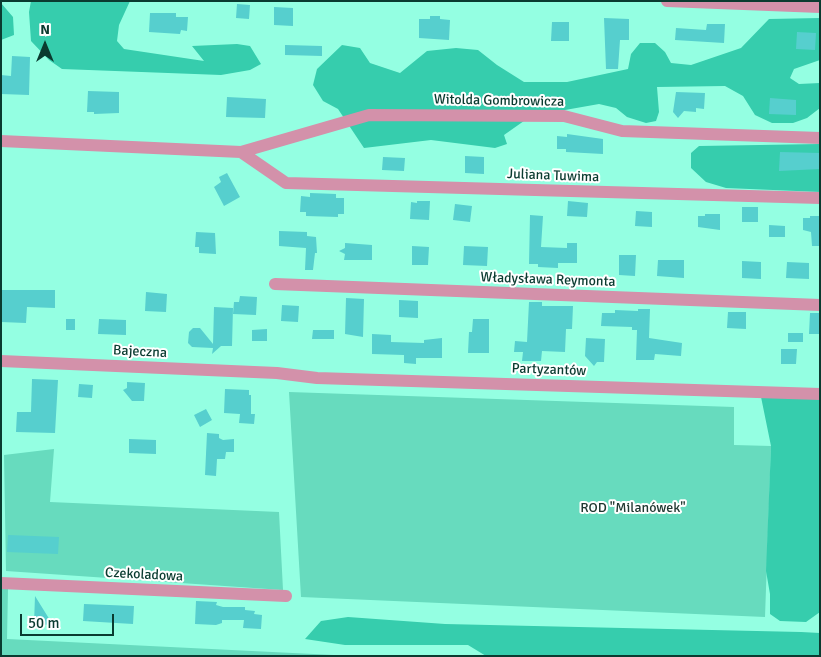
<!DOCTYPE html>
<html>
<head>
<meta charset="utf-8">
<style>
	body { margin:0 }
	#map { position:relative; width:821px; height:657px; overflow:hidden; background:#94ffe2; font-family:Signika,sans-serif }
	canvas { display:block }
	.frame { position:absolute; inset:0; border:2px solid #0a3b30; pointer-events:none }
	.north { position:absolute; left:20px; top:20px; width:50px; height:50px; -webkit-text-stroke:4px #fff; paint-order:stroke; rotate:0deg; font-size:14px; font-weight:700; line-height:20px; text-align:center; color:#0a3b30 }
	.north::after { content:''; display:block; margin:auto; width:18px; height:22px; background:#0a3b30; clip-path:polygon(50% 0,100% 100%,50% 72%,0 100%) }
	.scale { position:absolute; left:20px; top:614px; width:94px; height:22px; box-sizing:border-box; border:2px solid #0a3b30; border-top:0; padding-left:6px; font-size:15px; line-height:18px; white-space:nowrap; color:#0a3b30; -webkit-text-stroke:4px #fff; paint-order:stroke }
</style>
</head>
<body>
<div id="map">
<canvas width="821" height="657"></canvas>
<div class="frame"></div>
<div class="north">N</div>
<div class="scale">50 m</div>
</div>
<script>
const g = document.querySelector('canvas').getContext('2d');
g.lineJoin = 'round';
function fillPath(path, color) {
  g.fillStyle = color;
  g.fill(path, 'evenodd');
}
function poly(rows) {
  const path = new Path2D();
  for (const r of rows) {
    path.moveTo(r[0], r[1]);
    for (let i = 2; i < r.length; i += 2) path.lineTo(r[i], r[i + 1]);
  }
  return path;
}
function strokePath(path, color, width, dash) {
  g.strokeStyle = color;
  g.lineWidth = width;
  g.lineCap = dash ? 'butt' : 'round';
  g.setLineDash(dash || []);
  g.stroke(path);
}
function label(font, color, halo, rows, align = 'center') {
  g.font = font + ' Signika,sans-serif';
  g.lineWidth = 4;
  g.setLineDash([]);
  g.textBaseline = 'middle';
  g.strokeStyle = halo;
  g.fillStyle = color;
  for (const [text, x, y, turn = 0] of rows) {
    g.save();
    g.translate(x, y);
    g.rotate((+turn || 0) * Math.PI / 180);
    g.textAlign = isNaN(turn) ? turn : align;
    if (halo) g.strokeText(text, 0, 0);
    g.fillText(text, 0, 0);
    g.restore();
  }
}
const green = poly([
	[289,392,734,407,734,445,771,446,765,617,301,597],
	[54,449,50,502,279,512,283,590,6,571,4,455],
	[1,588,8,589,7,639,354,656,1,656]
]);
const forest = poly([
	[31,1,130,1,119,25,117,41,124,49,204,61,192,46,237,44,250,46,261,64,250,70,221,75,62,69,49,60,31,41,29,12],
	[1,3,13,17,14,35,1,40],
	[820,18,820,60,794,69,790,78,799,84,820,83,820,108,807,118,793,123,772,123,755,115,743,96,725,86,657,87,659,112,656,121,646,123,627,117,616,108,599,104,531,116,504,135,507,144,495,148,431,140,364,148,338,109,323,101,313,85,317,69,342,45,360,48,370,63,400,73,427,51,456,48,478,50,497,65,524,82,567,82,628,69,631,54,640,43,655,43,665,52,671,63,691,65,741,48,769,19],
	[820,144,820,192,726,188,706,182,691,168,691,153,699,146],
	[760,392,820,394,820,612,806,622,780,621,770,614,770,594,766,571,771,446],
	[348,617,445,624,801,632,820,633,820,656,486,656,468,645,345,645,305,639,321,621]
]);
const building = poly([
	[237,4,250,5,249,19,236,18],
	[274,7,293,8,293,26,274,25],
	[150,13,176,13,176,17,188,17,187,31,181,30,180,34,149,32],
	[430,16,440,16,440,19,450,20,449,40,419,38,419,19,430,19],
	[604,18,629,19,629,40,620,40,618,69,606,69],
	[552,22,569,22,569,41,551,41],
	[707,24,725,24,724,43,675,40,676,28,706,30],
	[797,32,816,33,815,50,796,49],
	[285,45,322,46,322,56,285,55],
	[12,56,30,57,29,95,1,94,1,75,11,76],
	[88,91,119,92,119,113,94,114,94,112,87,112],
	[676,92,705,93,704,109,696,108,696,112,684,111,678,118,673,112],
	[227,97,266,99,265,118,226,117],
	[770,98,796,100,796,115,769,114],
	[567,134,603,139,603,154,566,152,566,149,557,149,557,136,567,137],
	[780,152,820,153,820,169,779,171],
	[465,156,484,157,484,174,465,173],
	[383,157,405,158,404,171,382,170],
	[227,173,240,197,224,206,214,187,221,182,219,177],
	[310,193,336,194,336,198,344,198,344,214,338,214,338,217,306,216,306,212,300,212,301,196,310,197],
	[417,201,430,201,429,220,410,219,411,202,417,203],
	[568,201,588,203,587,217,567,216],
	[455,204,472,206,470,222,453,220],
	[742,207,758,207,758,222,742,222],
	[636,211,652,212,652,227,635,226],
	[705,214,720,214,720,230,698,227,698,216,705,216],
	[530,215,543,216,541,247,567,248,567,243,577,243,577,263,558,263,558,268,538,267,538,264,529,264],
	[810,216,820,216,820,246,812,246,811,232,803,230,803,218,810,218],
	[769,225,785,226,785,237,769,237],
	[279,231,307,232,307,236,316,237,317,253,315,253,313,270,305,270,306,248,279,246],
	[196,232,215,233,216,254,199,253,199,247,195,247],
	[345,243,372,245,372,260,344,260,345,254,339,251,345,248],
	[412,246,429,247,428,265,412,265],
	[464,246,488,247,487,266,463,265],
	[619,255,636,255,635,276,619,275],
	[658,260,684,260,684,278,657,276],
	[742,261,761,262,761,279,742,278],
	[787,262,809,263,809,279,786,278],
	[1,290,55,290,55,308,27,307,26,323,1,322],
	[146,292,167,294,166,312,145,311],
	[240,296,257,297,256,315,233,314,234,302,239,302],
	[346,298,364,299,363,337,345,334],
	[399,300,418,301,418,318,399,317],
	[529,302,542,302,542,306,573,306,572,329,566,329,565,352,542,351,541,361,522,361,523,352,514,352,515,341,527,342],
	[282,305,299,306,298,322,281,321],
	[214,307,233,308,232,346,221,346,212,354,213,348,192,347,188,343,189,332,193,328,200,328,213,344],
	[638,309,650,309,649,338,682,343,681,356,655,354,654,360,636,360,637,330,632,330,632,327,601,326,602,313,615,313,615,310,638,311],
	[728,312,746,312,746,329,727,328],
	[810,313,820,313,820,334,809,334],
	[66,319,75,319,75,330,66,330],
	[99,319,126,320,126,335,98,334],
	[473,319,489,319,489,353,468,353,469,332,472,332],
	[267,329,267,341,252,341,252,330],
	[313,330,334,330,334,339,312,339],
	[788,333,803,333,803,342,788,342],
	[372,334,391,335,391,342,424,343,424,340,442,338,442,358,416,358,416,364,404,363,404,355,372,354],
	[586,338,605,339,604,362,597,362,594,366,585,356],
	[781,349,797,349,796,364,781,364],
	[32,379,58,380,55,433,16,432,17,412,31,412],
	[127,382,145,383,144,401,132,401,123,390,127,388],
	[79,384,93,385,92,398,78,397],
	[225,389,249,390,249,395,251,395,251,414,255,414,254,424,239,423,240,414,224,413],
	[206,409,212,420,200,427,194,415],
	[207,433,219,434,219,438,223,440,234,439,234,452,226,452,225,459,217,459,216,476,205,475],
	[129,439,156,440,156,454,129,453],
	[8,535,59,537,58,554,7,552],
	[35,596,53,625,34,624],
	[196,601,217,602,216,605,223,607,245,607,245,610,255,611,254,614,262,615,261,629,243,628,244,620,222,620,222,623,216,625,195,624],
	[84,604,134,606,133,624,83,621]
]);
const minor = poly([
	[667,1,820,7],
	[1,141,241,152,286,183,820,198],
	[241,152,369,115,564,116,622,131,820,138],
	[275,284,820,305],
	[1,361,277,373,317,378,820,394],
	[1,583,286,596]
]);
const streetNames = [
	["Witolda Gombrowicza",499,101,1],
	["Juliana Tuwima",553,176,2],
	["Władysława Reymonta",548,280,2],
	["Bajeczna",140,352,3],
	["Partyzantów",549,370,2],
	["Czekoladowa",144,575,3]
];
const parkNames = [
	["ROD \"Milanówek\"",633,508]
];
fillPath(green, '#67dbbe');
fillPath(forest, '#36cdad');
fillPath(building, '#56cfce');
strokePath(minor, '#d391aa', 12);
label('14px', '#0a3b30', '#fff', streetNames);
label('14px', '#203831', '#fff', parkNames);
</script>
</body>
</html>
